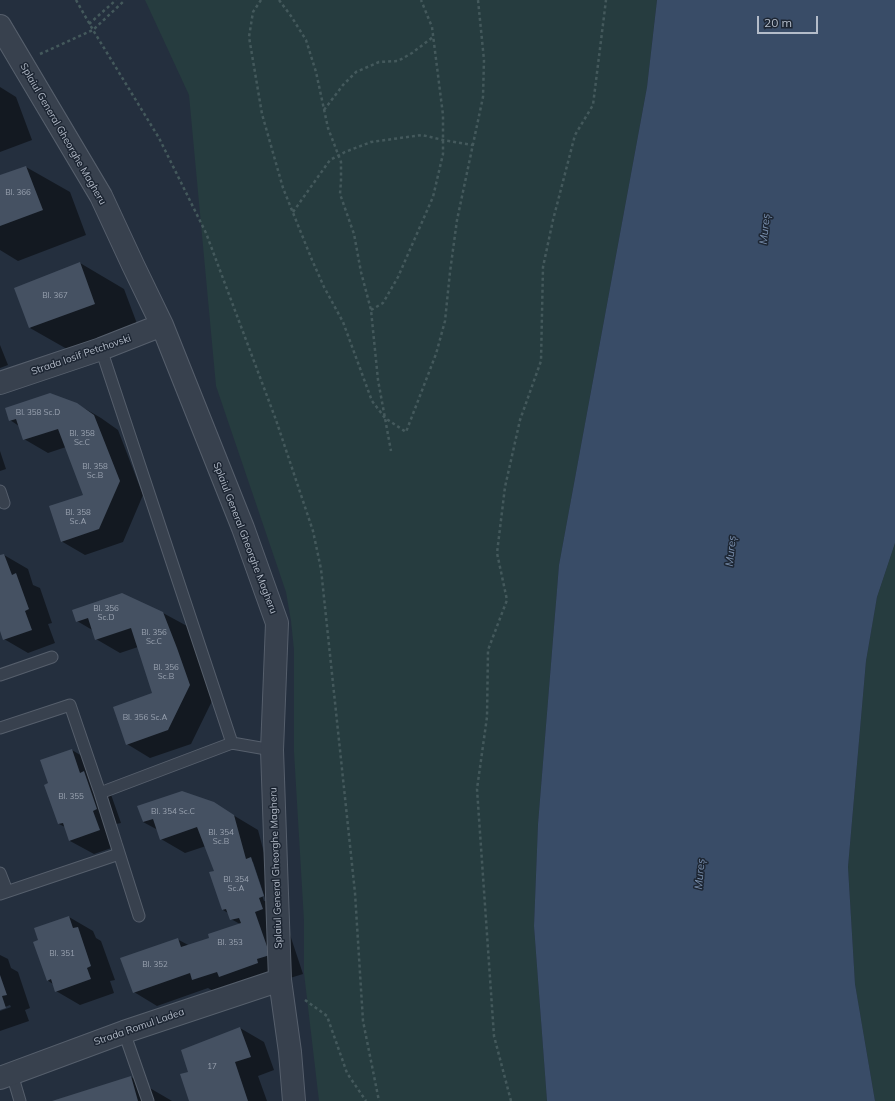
<!DOCTYPE html>
<html>
<head>
<meta charset="utf-8">
<style>
	body { margin:0 }
	#map { position:relative; width:895px; height:1101px; overflow:hidden; background:#242f3e; font-family:Mulish,sans-serif }
	canvas { display:block }
	.scale { position:absolute; left:757px; top:16px; width:61px; height:18px; box-sizing:border-box; border:2px solid #b4bcc9; border-top:0; padding-left:5px; font-size:12px; line-height:14px; white-space:nowrap; color:#b4bcc9; -webkit-text-stroke:3px #1d2633; paint-order:stroke }
</style>
</head>
<body>
<div id="map">
<canvas width="895" height="1101"></canvas>
<div class="scale">20 m</div>
</div>
<script>
const g = document.querySelector('canvas').getContext('2d');
g.lineJoin = 'round';
function fillPath(path, color) {
  g.fillStyle = color;
  g.fill(path, 'evenodd');
}
function poly(rows) {
  const path = new Path2D();
  for (const r of rows) {
    path.moveTo(r[0], r[1]);
    for (let i = 2; i < r.length; i += 2) path.lineTo(r[i], r[i + 1]);
  }
  return path;
}
function strokePath(path, color, width, dash) {
  g.strokeStyle = color;
  g.lineWidth = width;
  g.lineCap = dash ? 'butt' : 'round';
  g.setLineDash(dash || []);
  g.stroke(path);
}
function label(font, color, halo, rows, align = 'center') {
  g.font = font + ' Mulish,sans-serif';
  g.lineWidth = 3;
  g.setLineDash([]);
  g.textBaseline = 'middle';
  g.strokeStyle = halo;
  g.fillStyle = color;
  for (const [text, x, y, turn = 0] of rows) {
    g.save();
    g.translate(x, y);
    g.rotate((+turn || 0) * Math.PI / 180);
    g.textAlign = isNaN(turn) ? turn : align;
    if (halo) g.strokeText(text, 0, 0);
    g.fillText(text, 0, 0);
    g.restore();
  }
}
const green = poly([
	[145,0,657,0,647,87,559,565,538,824,534,926,547,1101,319,1101,304,973,304,921,294,752,294,650,291,621,286,592,216,386,189,95],
	[895,543,895,1101,875,1101,855,984,848,867,866,661,877,597]
]);
const water = poly([
	[657,0,895,0,895,543,877,597,866,661,848,867,855,984,875,1101,547,1101,534,926,538,824,559,565,647,87]
]);
const shadow = poly([
	[0,87,16,97,32,140,0,152],
	[26,167,70,192,86,235,18,261,0,250,0,177],
	[80,263,124,289,139,329,74,353,30,328],
	[0,345,8,365,0,368],
	[77,404,101,418,118,430,143,495,123,542,85,555,61,541,84,495,66,447,48,453,24,439,19,426,10,420],
	[0,451,6,469,0,471],
	[4,555,28,569,33,585,40,588,52,623,48,624,55,643,28,653,4,639,0,628,0,556],
	[73,610,163,613,187,626,201,662,213,699,191,744,150,758,127,744,154,694,138,647,120,653,96,639,94,631,77,621],
	[72,750,95,764,102,783,108,786,121,823,116,824,123,844,94,854,70,841,65,827,59,824,50,784],
	[213,803,258,830,268,868,303,974,290,978,292,983,254,995,227,999,208,988,157,1006,134,992,177,939,190,946,210,939,240,924,231,919,228,913,223,910,215,872,206,846,185,853,161,839,158,830,143,822,139,807],
	[251,862,253,862,266,901,264,901],
	[69,917,93,931,96,938,101,941,115,980,110,981,114,993,80,1005,56,991,53,984,47,980],
	[0,955,8,959,11,968,18,972,30,1008,25,1010,29,1021,0,1031,0,1011,11,1007,10,1005,0,1009],
	[240,1028,264,1042,274,1070,258,1076,267,1101,190,1101,189,1072],
	[131,1077,172,1101,54,1101]
]);
const building = poly([
	[26,166,43,210,0,226,0,175],
	[80,262,95,304,29,328,14,288],
	[50,393,77,403,94,415,120,481,99,529,61,542,49,506,83,495,58,429,23,440,16,419,9,421,5,408],
	[4,554,12,575,16,573,29,609,25,611,32,630,3,640,0,631,0,555],
	[122,593,163,612,177,648,190,685,168,730,126,745,113,707,152,693,131,628,95,640,88,618,76,622,72,610],
	[72,749,80,773,84,771,97,809,93,811,100,830,69,841,63,823,58,824,44,785,48,783,40,760],
	[182,791,214,802,234,815,246,859,251,857,264,896,259,898,263,909,255,912,270,955,257,959,258,963,219,977,217,972,192,980,190,973,133,993,120,958,178,938,181,947,209,938,208,934,241,923,239,918,230,920,226,909,222,910,209,872,214,871,197,827,160,840,153,819,143,822,137,806],
	[69,916,73,928,78,927,91,966,87,968,91,979,55,992,51,979,47,981,33,942,38,940,34,928],
	[0,975,7,995,2,996,6,1008,0,1010],
	[240,1027,251,1057,235,1062,248,1101,189,1101,180,1074,188,1072,181,1050],
	[131,1076,138,1101,52,1101]
]);
const path = poly([
	[76,0,93,30,159,138,206,233,276,420,313,531,321,569,355,893,363,1021,379,1101],
	[261,0,253,12,249,37,262,114,283,188,312,260,324,287,343,322,372,401,385,418,406,432,436,354,445,321,450,272,457,220,483,97,484,60,478,0],
	[279,0,291,16,306,40,316,72,328,128,341,162,341,181,340,194,354,234,361,272,371,310,378,380,391,451],
	[89,24,116,0],
	[40,54,93,30,125,0],
	[324,110,343,85,356,72,379,62,398,61,412,53,433,37],
	[293,212,330,160,345,152,371,142,422,135,443,140,473,145],
	[371,310,383,303,398,277,433,197,443,154,443,115,432,27,421,0],
	[305,1000,327,1016,347,1073,366,1101],
	[511,1101,494,1036,477,789,487,717,488,650,507,600,497,553,505,487,520,420,541,361,543,267,553,220,575,135,593,105,606,0]
]);
const service = poly([
	[101,349,232,743,272,750],
	[0,491,4,503],
	[0,675,52,657],
	[0,728,70,705,100,793],
	[0,873,7,891],
	[0,894,119,854],
	[139,916,100,793,232,743],
	[124,1032,148,1101],
	[12,1074,20,1101]
]);
const minor = poly([
	[0,26,101,196,133,265,162,325,243,528,277,623,272,750,280,980,290,1052,294,1101],
	[0,383,101,349,162,325],
	[0,1078,124,1032,280,980]
]);
const numberNames = [
	["Bl. 366",18,193],
	["Bl. 367",55,296],
	["Bl. 358 Sc.D",38,413],
	["Bl. 358",82,434],
	["Sc.C",82,443],
	["Bl. 358",95,467],
	["Sc.B",95,476],
	["Bl. 358",78,513],
	["Sc.A",78,522],
	["Bl. 356",106,609],
	["Sc.D",106,618],
	["Bl. 356",154,633],
	["Sc.C",154,642],
	["Bl. 356",166,668],
	["Sc.B",166,677],
	["Bl. 356 Sc.A",145,718],
	["Bl. 355",71,797],
	["Bl. 354 Sc.C",173,812],
	["Bl. 354",221,833],
	["Sc.B",221,842],
	["Bl. 354",236,880],
	["Sc.A",236,889],
	["Bl. 353",230,943],
	["Bl. 351",62,954],
	["Bl. 352",155,965],
	["17",212,1067]
];
const streetNames = [
	["Splaiul General Gheorghe Magheru",63,134,60],
	["Strada Iosif Petchovski",81,355,-19],
	["Splaiul General Gheorghe Magheru",245,538,69],
	["Splaiul General Gheorghe Magheru",276,868,-92],
	["Strada Romul Ladea",139,1027,-19]
];
const waterNames = [
	["Mureș",765,229,-84],
	["Mureș",731,551,-84],
	["Mureș",700,874,-85]
];
fillPath(green, '#263c3f');
fillPath(water, '#394c67');
fillPath(shadow, '#0007');
fillPath(building, '#455162');
strokePath(service, '#565f6c', 13);
strokePath(minor, '#565f6c', 24);
strokePath(path, '#44595c', 2.5, [3, 3]);
strokePath(service, '#38414e', 11);
strokePath(minor, '#38414e', 22);
label('8px', '#98a1af', null, numberNames);
label('10px', '#b4bcc9', '#1d2633', streetNames);
label('italic 11px', '#7c92b1', '#1d2633', waterNames);
</script>
</body>
</html>
